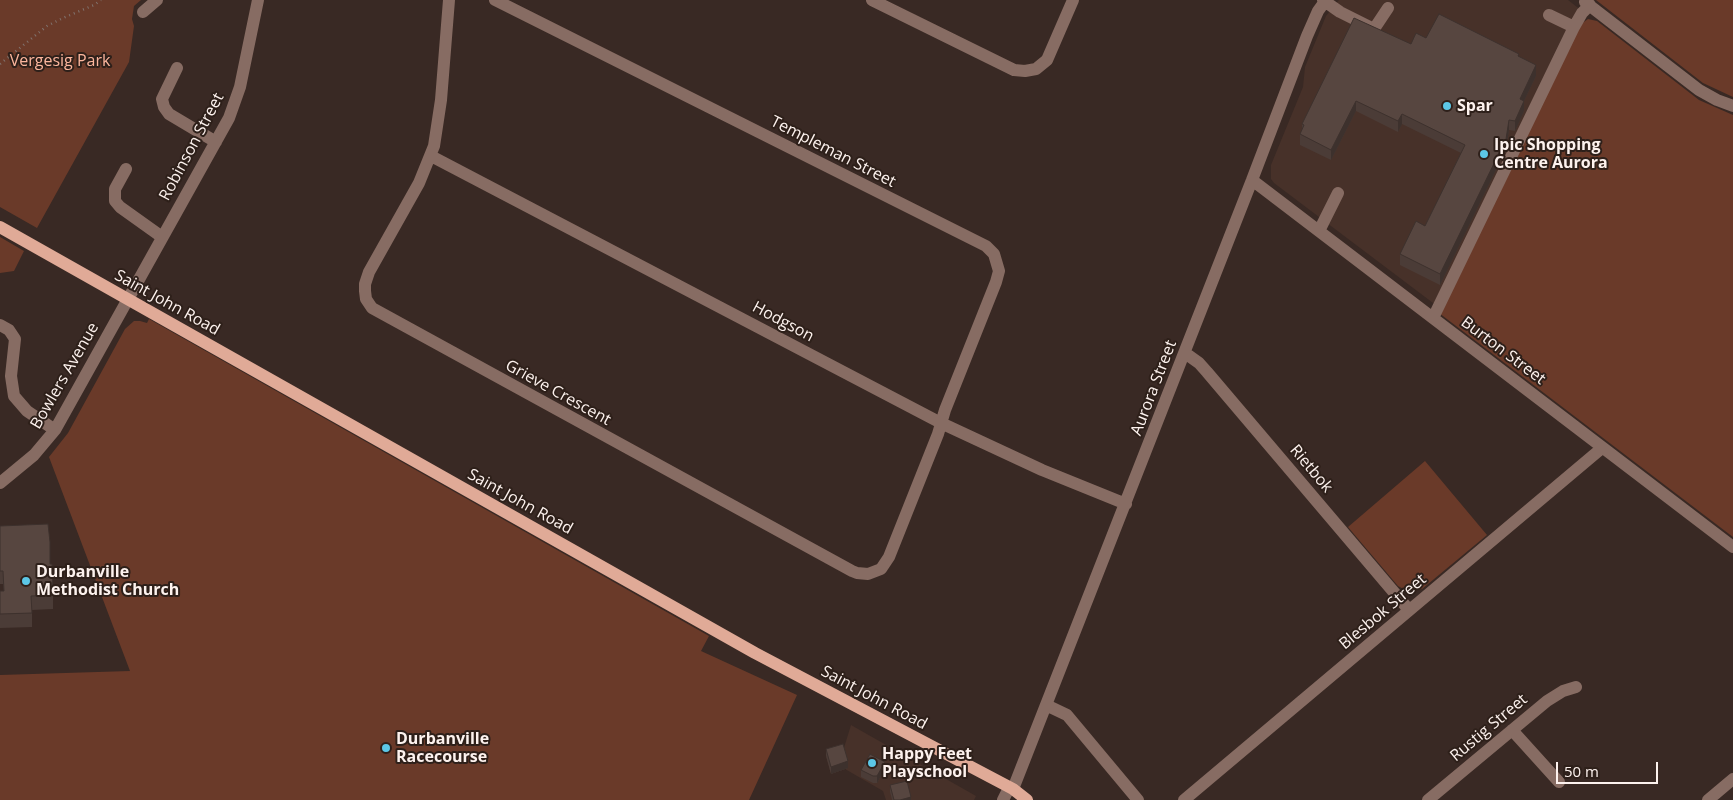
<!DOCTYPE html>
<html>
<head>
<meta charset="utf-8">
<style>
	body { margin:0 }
	#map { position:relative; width:1733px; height:800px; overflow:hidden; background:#392924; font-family:"Open Sans",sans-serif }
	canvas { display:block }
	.scale { position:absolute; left:1556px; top:762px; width:102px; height:22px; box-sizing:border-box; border:2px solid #fdf2ee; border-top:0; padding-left:6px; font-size:15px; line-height:18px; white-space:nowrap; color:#fdf2ee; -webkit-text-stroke:4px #2e201a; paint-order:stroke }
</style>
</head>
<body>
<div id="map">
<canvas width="1733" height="800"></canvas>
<div class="scale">50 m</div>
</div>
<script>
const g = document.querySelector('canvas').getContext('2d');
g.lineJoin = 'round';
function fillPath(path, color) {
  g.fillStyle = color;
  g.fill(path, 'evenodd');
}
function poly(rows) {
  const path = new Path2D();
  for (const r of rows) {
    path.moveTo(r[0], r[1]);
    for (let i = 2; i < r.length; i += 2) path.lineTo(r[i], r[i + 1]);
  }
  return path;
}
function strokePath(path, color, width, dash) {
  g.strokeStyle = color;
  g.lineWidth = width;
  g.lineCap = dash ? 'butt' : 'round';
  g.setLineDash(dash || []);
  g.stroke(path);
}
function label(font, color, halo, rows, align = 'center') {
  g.font = font + ' "Open Sans",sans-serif';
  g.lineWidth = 4;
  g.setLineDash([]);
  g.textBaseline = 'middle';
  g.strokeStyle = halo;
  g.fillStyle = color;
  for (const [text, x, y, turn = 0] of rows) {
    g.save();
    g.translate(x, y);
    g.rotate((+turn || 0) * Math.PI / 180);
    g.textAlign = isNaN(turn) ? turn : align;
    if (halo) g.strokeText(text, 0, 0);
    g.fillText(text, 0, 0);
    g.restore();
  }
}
const built = poly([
	[1339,0,1568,0,1586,14,1441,309,1274,183,1271,179,1271,165,1303,87,1305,67,1326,16],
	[851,725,976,796,974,800,886,800,883,791,845,769,831,774,826,756,843,751]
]);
const green = poly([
	[0,0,141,0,134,6,132,19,134,26,129,62,37,228,0,207],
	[1596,0,1733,0,1733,97,1703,83],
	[1588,19,1597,21,1699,100,1733,115,1733,537,1439,313,1581,24],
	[0,237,24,251,14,271,0,273],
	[149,319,709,636,701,651,797,695,749,800,0,800,0,675,130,671,49,457,68,433,125,329,134,321,140,321,147,323],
	[1425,461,1487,535,1422,589,1409,592,1398,586,1348,527]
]);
const path = poly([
	[0,64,47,26,63,18,94,5,101,0]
]);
const minor = poly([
	[449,0,441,100,434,146,419,183,369,272,365,284,365,291,366,299,372,308,852,571,857,573,868,574,881,569,889,557,938,434,945,410,996,282,999,271,994,254,986,246,495,0],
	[872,0,1014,70,1025,71,1036,69,1047,60,1073,0],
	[1323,0,1340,12,1374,29,1388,8],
	[1585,2,1699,90,1717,100,1733,106],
	[143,12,157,0],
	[1549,15,1574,27],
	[177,68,162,99,164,107,169,114,216,142],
	[431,156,941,423,1042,470,1126,504],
	[126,169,115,189,115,201,120,207,162,237],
	[1252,180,1733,547],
	[1319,231,1338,193],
	[1433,318,1574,27,1582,13,1590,5],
	[0,325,9,330,15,339,11,376,14,396,27,411,55,430],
	[1185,353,1199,363,1207,372,1409,610],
	[0,483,34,455,55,430,229,118,240,87,258,0],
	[1046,705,1067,715,1138,800],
	[1512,730,1559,782],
	[1013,789,1252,180,1307,36,1318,11,1326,0],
	[1003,800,1009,788],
	[1184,800,1602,448],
	[1428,800,1547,701,1563,691,1576,687],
	[1708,800,1733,779]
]);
const major = poly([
	[0,227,755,653,1013,789,1027,800]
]);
const wall = poly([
	[1426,38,1519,57,1536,76,1524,101,1524,111,1515,131,1509,130,1506,149,1440,285,1400,265,1400,254,1425,226,1461,153,1402,124,1398,132,1356,111,1331,160,1300,145,1300,134,1302,130,1302,124,1411,44],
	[0,526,50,564,53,595,53,609,32,610,32,627,0,628,0,593,4,591,3,584,0,584],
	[826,749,848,768,831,774,826,756],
	[885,769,877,783,873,783,861,777,861,770],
	[890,785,911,800,892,800,890,792]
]);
const shadedWall = poly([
	[1536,65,1536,76,1524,101,1524,111,1515,131,1515,121,1520,99],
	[1356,101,1356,111,1331,160,1331,150],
	[1402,114,1402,124,1398,132,1398,121],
	[1509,120,1509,130,1506,149,1440,285,1440,274],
	[848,761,848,768,831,774,831,767],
	[885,762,885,769,877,783,877,776],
	[911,797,911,800,900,800]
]);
const building = poly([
	[1439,14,1519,54,1518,56,1536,65,1520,99,1524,101,1515,121,1509,120,1506,139,1440,274,1400,254,1416,221,1425,226,1465,145,1402,114,1398,121,1356,101,1331,150,1300,134,1304,125,1302,124,1354,18,1411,44,1416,33,1426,38,1439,14],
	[48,524,50,542,50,564,52,564,53,595,31,596,32,613,0,614,0,591,4,591,3,571,0,571,0,526,48,524],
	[843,744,848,761,831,767,826,749,843,744],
	[870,754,885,762,877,776,873,776,861,770,870,754],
	[907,781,911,797,900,800,894,800,890,785,907,781]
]);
const markers = [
	[1447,106,5,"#5cc7e7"],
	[1484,154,5,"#5cc7e7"],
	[26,581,5,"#5cc7e7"],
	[386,748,5,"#5cc7e7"],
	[872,763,5,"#5cc7e7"]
];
const parkNames = [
	["Vergesig Park",60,61]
];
const poiNames = [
	["Spar",1457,106],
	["Ipic Shopping",1494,145],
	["Centre Aurora",1494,163],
	["Durbanville",36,572],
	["Methodist Church",36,590],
	["Durbanville",396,739],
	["Racecourse",396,757],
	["Happy Feet",882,754],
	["Playschool",882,772]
];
const streetNames = [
	["Robinson Street",192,147,-62],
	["Templeman Street",833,152,27],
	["Saint John Road",167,303,29],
	["Hodgson",783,322,28],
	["Burton Street",1503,351,37],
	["Bowlers Avenue",65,376,-60],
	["Aurora Street",1154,388,-69],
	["Grieve Crescent",558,393,29],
	["Rietbok",1311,469,50],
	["Saint John Road",520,502,29],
	["Blesbok Street",1383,612,-40],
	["Saint John Road",874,698,28],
	["Rustig Street",1489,728,-40]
];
fillPath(built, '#473129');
fillPath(green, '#6a3a29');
strokePath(path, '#81736e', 2.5, [1, 4]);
strokePath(minor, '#876c63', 12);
strokePath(major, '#e0aa97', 12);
fillPath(wall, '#4b3c37');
fillPath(shadedWall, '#3d312d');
fillPath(building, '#574640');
strokePath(building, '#3d312d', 1);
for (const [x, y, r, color] of markers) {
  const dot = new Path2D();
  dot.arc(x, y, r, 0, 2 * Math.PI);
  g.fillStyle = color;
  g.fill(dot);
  strokePath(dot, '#2e201a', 2);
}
label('16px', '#fcb69d', '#2e201a', parkNames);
label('bold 16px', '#fdf2ee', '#2e201a', poiNames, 'left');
label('16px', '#fdf2ee', '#2e201a', streetNames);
</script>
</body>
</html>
